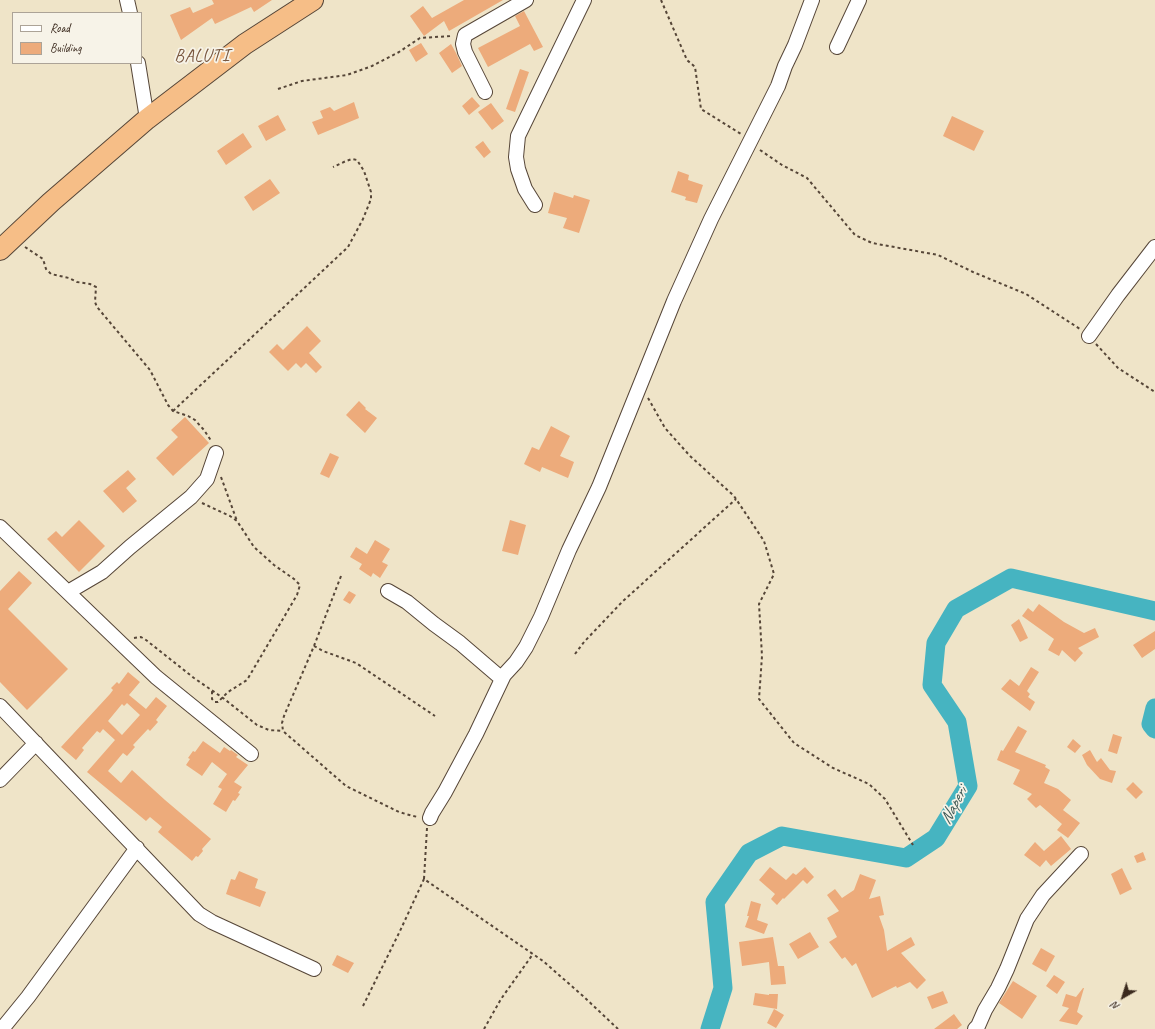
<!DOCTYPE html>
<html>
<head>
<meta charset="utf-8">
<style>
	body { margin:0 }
	#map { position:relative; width:1155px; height:1029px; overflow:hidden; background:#efe4c8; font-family:Caveat,sans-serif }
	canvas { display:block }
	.legend { position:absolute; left:12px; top:12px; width:130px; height:52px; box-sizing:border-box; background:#f7f3e8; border:1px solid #aca397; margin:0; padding:5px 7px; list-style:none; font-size:12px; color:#3b2a1e }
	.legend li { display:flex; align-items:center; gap:8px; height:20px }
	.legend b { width:20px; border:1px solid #aca397 }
	.north { position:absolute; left:1103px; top:977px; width:40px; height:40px; -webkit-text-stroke:3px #f7f3e8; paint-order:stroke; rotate:219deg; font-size:11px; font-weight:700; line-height:16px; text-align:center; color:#3b2a1e }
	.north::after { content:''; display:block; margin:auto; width:14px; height:18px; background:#3b2a1e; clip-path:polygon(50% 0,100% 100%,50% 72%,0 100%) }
</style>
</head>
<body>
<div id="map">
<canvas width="1155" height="1029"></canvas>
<ul class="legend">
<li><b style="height:5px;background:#fff"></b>Road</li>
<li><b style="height:11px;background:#edab7b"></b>Building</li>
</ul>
<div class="north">N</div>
</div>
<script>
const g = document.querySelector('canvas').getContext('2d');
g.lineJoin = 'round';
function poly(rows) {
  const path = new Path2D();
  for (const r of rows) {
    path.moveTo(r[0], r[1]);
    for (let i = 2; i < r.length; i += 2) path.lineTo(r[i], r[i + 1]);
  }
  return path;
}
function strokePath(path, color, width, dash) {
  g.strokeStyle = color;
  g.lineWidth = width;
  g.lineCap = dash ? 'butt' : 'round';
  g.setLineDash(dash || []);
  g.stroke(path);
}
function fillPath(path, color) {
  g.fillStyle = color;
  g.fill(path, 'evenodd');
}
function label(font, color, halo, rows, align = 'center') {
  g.font = font + ' Caveat,sans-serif';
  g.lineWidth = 3.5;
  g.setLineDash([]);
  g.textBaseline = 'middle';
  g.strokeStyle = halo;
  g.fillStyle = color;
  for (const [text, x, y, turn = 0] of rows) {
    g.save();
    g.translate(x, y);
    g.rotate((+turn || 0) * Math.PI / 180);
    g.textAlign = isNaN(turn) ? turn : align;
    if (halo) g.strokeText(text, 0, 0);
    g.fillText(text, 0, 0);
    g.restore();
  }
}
const river = poly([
	[1155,708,1151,724,1155,729],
	[710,1029,723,988,715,902,749,853,782,836,906,858,936,838,968,786,957,722,932,685,936,643,956,609,1011,578,1155,611]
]);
const building = poly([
	[212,0,272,0,254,12,251,7,215,24,212,18,181,40,170,15,190,7,193,13,214,4],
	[464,0,503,0,449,31,444,21,424,36,410,16,423,6,432,18],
	[524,11,543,47,534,51,530,44,488,67,478,48,520,26,515,16],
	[421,43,428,54,416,62,409,50],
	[451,44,456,53,462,66,452,73,439,53],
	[520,69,529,72,515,112,506,109],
	[472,97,480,106,469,115,462,106],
	[354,102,359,118,318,135,312,122,323,118,320,111,330,107,334,111],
	[491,103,504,121,492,130,478,112],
	[278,115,286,130,266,141,258,126],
	[952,116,984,131,974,151,943,136],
	[243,133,252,147,226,165,217,151],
	[483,141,491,152,484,158,475,147],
	[678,171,689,175,688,180,703,185,697,203,685,200,686,197,671,192],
	[270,179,280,193,253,211,244,197],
	[554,192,573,198,574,195,590,200,579,233,563,228,567,218,548,213],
	[307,326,321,341,309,353,322,367,316,373,306,363,301,368,296,363,288,371,269,352,277,344,283,350],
	[359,401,366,408,365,409,377,418,365,433,346,415],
	[185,417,209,443,173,476,156,458,178,437,171,430],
	[551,426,570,436,560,456,574,462,568,478,542,467,540,472,524,464,532,447,539,450],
	[330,453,339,457,329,478,320,474],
	[128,470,136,479,126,488,137,501,123,513,103,491],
	[79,520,105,546,79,572,47,539,56,531,62,537],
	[510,520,526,525,518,555,502,551],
	[375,540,390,549,382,562,388,565,380,578,373,573,371,577,359,569,362,564,350,557,356,547,367,554],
	[19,571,32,583,8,609,68,669,27,710,0,682,0,591],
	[349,591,356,595,350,604,343,600],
	[1039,604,1064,622,1084,633,1095,628,1099,637,1078,648,1083,653,1075,662,1062,650,1059,656,1048,650,1054,639,1022,616,1028,608,1033,612],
	[1019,619,1028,638,1020,642,1011,625],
	[1155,631,1155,649,1142,658,1133,645],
	[1031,667,1039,672,1027,691,1030,694,1028,697,1035,702,1030,711,1001,689,1010,679,1019,686],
	[128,672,140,682,129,695,146,709,156,697,167,706,156,720,158,722,150,731,148,729,133,745,135,747,127,756,123,753,108,771,121,783,132,770,165,800,211,839,202,849,203,851,198,857,196,856,192,861,158,832,162,827,150,817,146,821,87,772,115,740,103,729,100,733,97,731,82,748,84,750,76,760,61,747,110,694,113,690,111,688,117,682,119,684],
	[127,703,140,715,122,735,108,721,122,704,124,706],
	[1018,726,1027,731,1015,752,1046,765,1045,767,1050,770,1044,783,1058,789,1071,800,1063,810,1080,823,1068,838,1057,830,1062,824,1040,805,1036,808,1027,799,1032,794,1013,784,1020,770,997,760,1001,750,1003,751],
	[1113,734,1122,737,1117,754,1108,751],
	[1073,739,1081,746,1075,753,1067,747],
	[203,741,220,753,224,747,230,751,231,750,238,755,236,757,248,765,234,782,242,787,238,793,240,794,235,801,233,800,226,812,213,804,222,789,218,787,227,774,212,762,202,776,186,765,190,759,188,758,193,751,195,752],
	[1090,750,1097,762,1101,758,1110,770,1116,771,1112,783,1100,779,1087,765,1082,755],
	[1133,782,1143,792,1136,799,1126,789],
	[1061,836,1071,849,1051,866,1046,860,1040,867,1024,855,1035,842,1044,851],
	[1143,852,1146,860,1137,863,1134,856],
	[770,867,786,880,793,873,796,875,805,867,814,877,807,884,803,880,784,899,783,898,777,905,771,899,775,894,759,880],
	[1122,868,1132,889,1120,895,1111,874],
	[239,871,258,879,255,888,266,892,260,907,226,894,231,879,235,880],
	[860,874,876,880,869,899,880,896,884,915,879,916,884,930,887,951,911,937,915,945,901,953,926,980,917,989,910,982,897,988,896,986,872,998,856,963,852,966,845,957,842,959,829,942,837,937,827,918,839,911,827,895,835,889,842,898,854,890],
	[751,901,761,904,757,920,768,924,764,934,745,927,749,916,747,916],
	[810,932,819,947,798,959,789,944],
	[773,937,778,966,784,966,786,984,771,985,769,962,742,966,739,942],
	[1041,948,1055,956,1046,972,1032,964],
	[337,955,354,963,348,973,332,965],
	[1054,975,1065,982,1057,994,1046,986],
	[1013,981,1037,996,1022,1019,999,1003],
	[1083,988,1084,988,1077,1012,1083,1016,1077,1025,1059,1021,1069,1008,1062,1006,1066,994,1076,997],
	[943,991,948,1003,932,1009,927,997],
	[755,993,769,995,769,994,778,994,777,1009,753,1005],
	[774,1009,784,1015,776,1028,767,1023],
	[954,1014,962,1025,957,1029,934,1029]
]);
const path = poly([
	[661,0,687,60,695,67,701,109,741,134],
	[278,89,302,81,347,75,372,66,399,52,420,38,452,36],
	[760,150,782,165,807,178,855,235,872,243,938,255,973,272,1026,294,1080,329],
	[25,247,43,259,46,269,51,274,69,278,77,282,90,284,96,287,95,302,97,307,150,370,168,405,173,411,188,416,195,420,204,430,212,442],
	[1096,344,1118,368,1155,392],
	[648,398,665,428,690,456,734,496,764,541,774,574,759,604,762,656,759,699,794,743,833,768,869,784,885,799,913,845],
	[173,411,348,247,363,219,371,199,371,192,364,171,357,160,352,159,346,161,333,167],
	[221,477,237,521],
	[202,503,230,516,237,521,254,547,274,565,294,579,300,585,297,595,247,680,228,692,218,702,215,702,212,699,212,691],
	[341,576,314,646,284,716,282,723,283,731,346,786,399,812,413,816,418,817],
	[134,638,141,637,146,640,194,678,223,698,257,725,269,730,283,731],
	[314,646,323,651,356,663,435,716],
	[575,654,584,642,623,601,736,499],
	[427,828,424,879,543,961,583,996,618,1029],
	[363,1006,400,931,424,879],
	[484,1029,501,999,533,954]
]);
const minor = poly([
	[127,0,130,13],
	[837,47,859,0],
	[138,63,147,119],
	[485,92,465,52,463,44,465,35,526,0],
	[535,205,525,189,518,169,516,157,518,136,584,0],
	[1089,336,1118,295,1155,247],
	[0,527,156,677,251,754],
	[388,591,407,602,434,624,460,643,502,679],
	[68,592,102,572,130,547,191,497,207,479,216,453],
	[0,706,199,914,212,922,314,969],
	[0,780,36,743],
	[430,818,432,813,445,792,476,734,504,675,516,662,526,647,541,617,569,550,599,487,674,301,711,219,778,86,785,66,795,45,812,0],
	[2,1029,28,997,137,848],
	[975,1029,978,1026,985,1010,998,988,1007,969,1027,919,1043,895,1081,854]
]);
const highway = poly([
	[0,250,51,202,147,119,245,44,313,0]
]);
const waterNames = [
	["Naperi",954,806,-62]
];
const quarterNames = [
	["BALUTI",202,56]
];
strokePath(river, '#46b4c1', 19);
fillPath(building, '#edab7b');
strokePath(minor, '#564638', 16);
strokePath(highway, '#564638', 22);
strokePath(path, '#564638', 2, [3, 3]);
strokePath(minor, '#fff', 14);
strokePath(highway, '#f6be87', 20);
label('italic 17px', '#3f5a57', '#f7f3e8', waterNames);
g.letterSpacing = '1px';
label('18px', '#79573f', '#f7f3e8', quarterNames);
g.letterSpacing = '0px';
</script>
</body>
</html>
